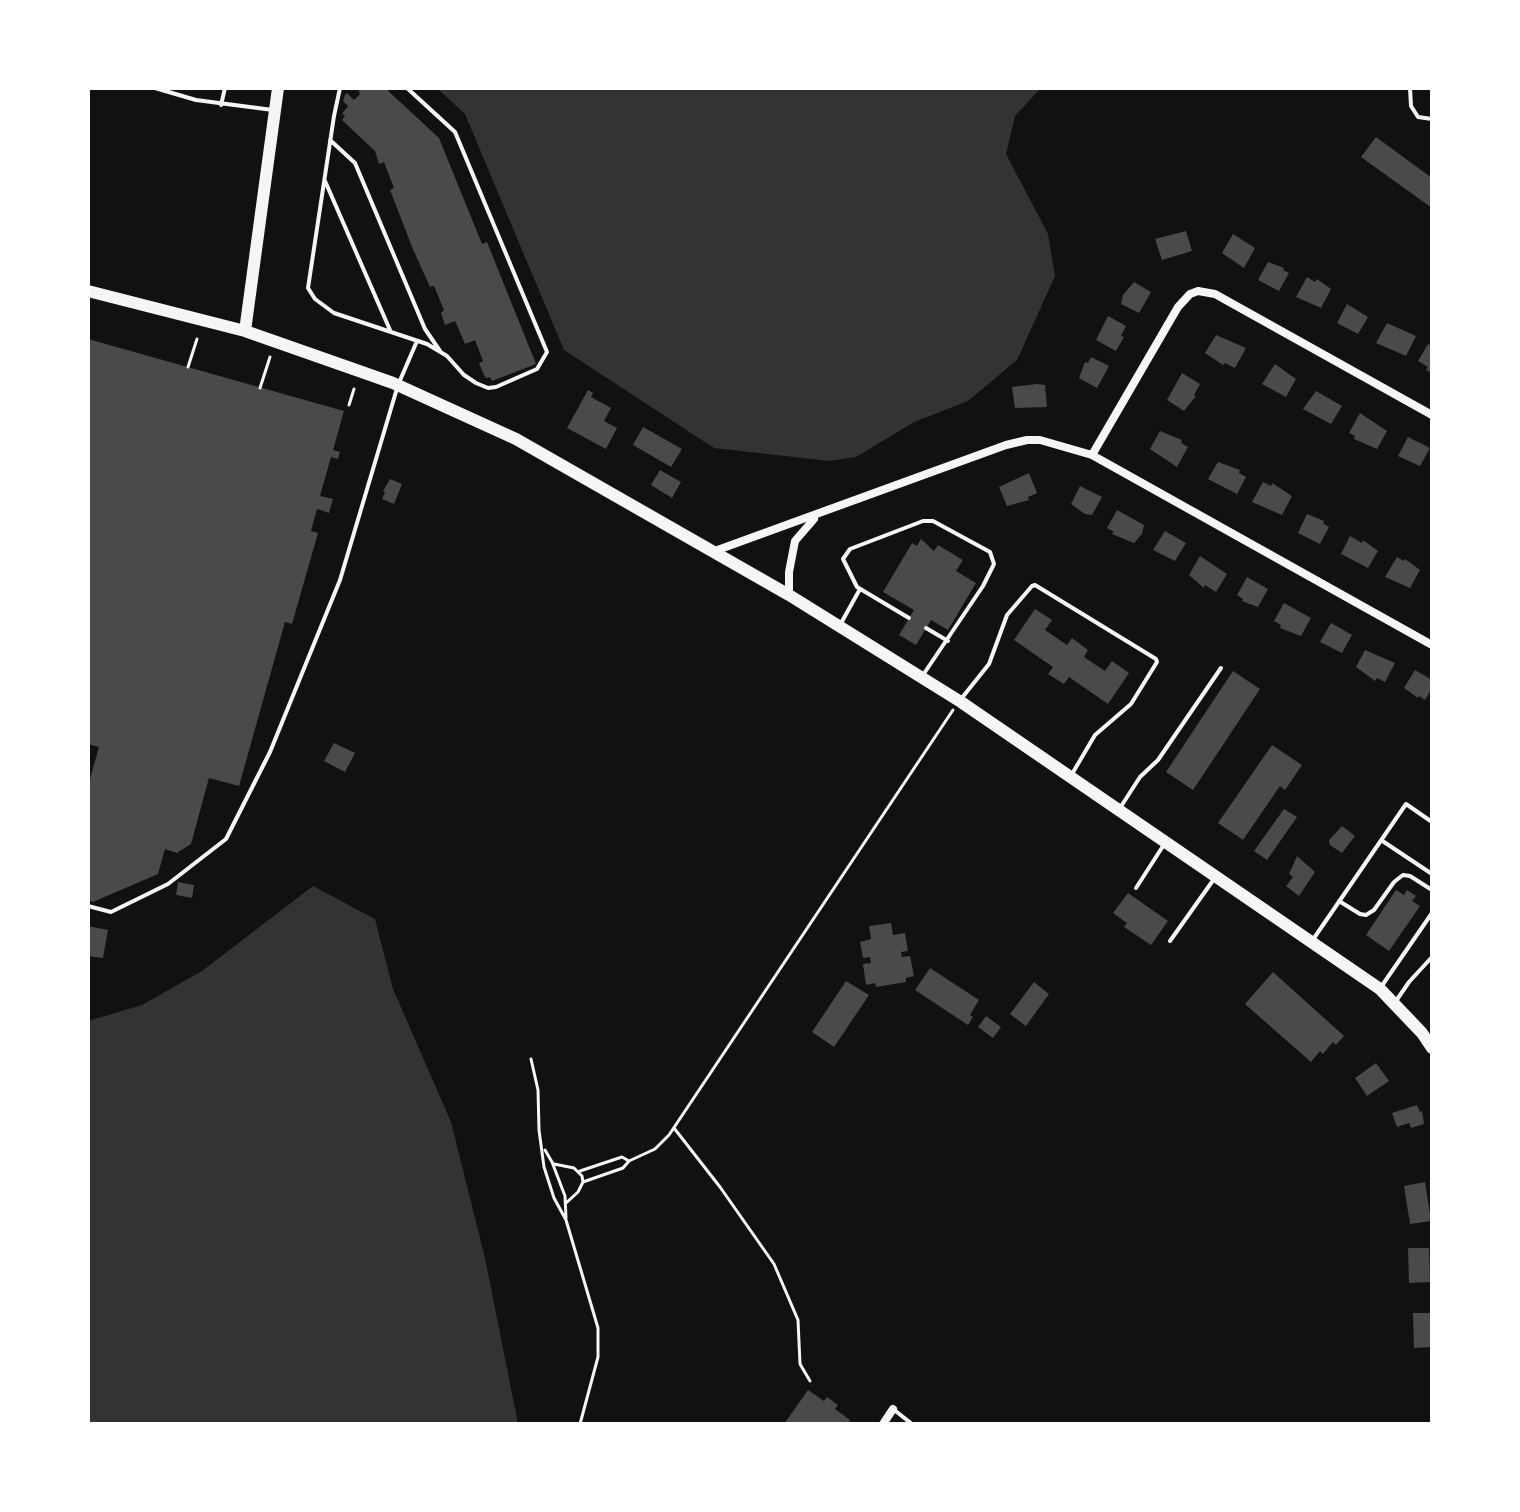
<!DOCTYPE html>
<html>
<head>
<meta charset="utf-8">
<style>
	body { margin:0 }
	#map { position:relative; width:1520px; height:1512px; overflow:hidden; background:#111; font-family:"IBM Plex Sans",sans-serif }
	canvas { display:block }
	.frame { position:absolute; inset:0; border:90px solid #fff; pointer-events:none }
</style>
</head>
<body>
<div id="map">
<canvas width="1520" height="1512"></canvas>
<div class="frame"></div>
</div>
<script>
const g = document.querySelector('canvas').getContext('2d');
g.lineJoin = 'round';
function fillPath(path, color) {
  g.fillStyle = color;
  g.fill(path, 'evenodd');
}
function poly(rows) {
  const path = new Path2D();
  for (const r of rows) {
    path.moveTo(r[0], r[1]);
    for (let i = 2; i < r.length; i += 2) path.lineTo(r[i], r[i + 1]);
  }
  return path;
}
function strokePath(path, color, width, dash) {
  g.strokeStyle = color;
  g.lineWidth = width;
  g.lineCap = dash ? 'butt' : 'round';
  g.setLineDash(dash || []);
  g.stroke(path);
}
const water = poly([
	[437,88,1041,88,1015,116,1006,154,1048,234,1055,276,1017,360,968,401,914,422,856,457,829,461,714,448,564,350,465,114],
	[313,886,375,919,393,989,451,1122,485,1258,518,1424,88,1424,88,1021,142,1005,202,971]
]);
const building = poly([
	[358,88,385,88,439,138,482,244,487,242,536,364,492,381,490,377,486,378,484,375,479,363,483,361,475,340,465,344,455,321,445,325,441,313,444,310,434,286,430,287,412,247,390,190,394,188,384,162,379,164,375,151,342,120,345,116,342,114,348,106,343,101,345,95,347,93,354,100,360,94],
	[1376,137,1432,178,1432,208,1361,157],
	[1186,231,1192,251,1162,260,1155,239],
	[1233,234,1255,248,1244,268,1222,253],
	[1268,262,1284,268,1283,270,1289,273,1279,291,1258,280],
	[1307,277,1315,282,1317,279,1331,289,1321,308,1296,297],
	[1134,282,1151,292,1139,313,1121,304,1123,295],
	[1347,304,1368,317,1358,334,1337,323],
	[1108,316,1126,326,1121,336,1124,337,1116,351,1096,340],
	[1387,323,1416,336,1406,356,1376,343],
	[1216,335,1246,348,1235,368,1225,363,1223,365,1205,353],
	[88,339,344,411,333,450,340,452,338,459,331,457,320,496,333,499,329,513,317,509,311,531,318,533,292,624,285,622,239,786,209,778,191,844,177,853,165,849,158,874,93,902,88,900,88,786,99,747,88,744],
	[1428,344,1432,346,1432,373,1426,370,1428,367,1418,361],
	[1091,357,1109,366,1097,388,1079,378,1085,362,1088,363],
	[1275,364,1296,379,1286,397,1262,384],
	[1182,373,1200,384,1194,395,1196,396,1184,411,1167,400],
	[1037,384,1045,385,1047,407,1015,408,1012,387],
	[588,390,593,393,591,397,611,408,604,421,617,428,606,449,567,428],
	[1316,391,1342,406,1331,424,1303,409],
	[1360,413,1387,431,1377,449,1354,439,1355,436,1349,433],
	[643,427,682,449,671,467,633,445],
	[1160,431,1182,440,1181,443,1188,447,1177,467,1150,449],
	[1408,437,1430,448,1420,466,1398,456],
	[1218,462,1240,470,1239,473,1246,477,1237,494,1208,479],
	[660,470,681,482,672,498,651,485],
	[1029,473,1037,493,1028,497,1029,500,1007,506,999,487],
	[390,479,402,484,394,504,382,499,385,492,383,491],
	[1263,482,1271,486,1272,483,1292,496,1282,515,1252,502],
	[1080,486,1102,497,1092,515,1085,514,1071,504],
	[1117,510,1144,525,1142,534,1134,543,1112,534,1114,532,1107,528],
	[1307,514,1324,521,1323,523,1329,527,1320,544,1298,533],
	[1165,531,1186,543,1175,561,1153,550],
	[1350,536,1362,543,1363,540,1378,551,1368,568,1341,554],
	[921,539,934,551,938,545,963,560,956,571,976,583,948,630,931,620,916,645,899,635,914,610,883,592,912,543,917,546],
	[1200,556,1227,574,1216,592,1205,585,1204,588,1189,575],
	[1397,557,1404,561,1405,559,1420,570,1410,588,1385,577],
	[1247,577,1268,589,1258,607,1242,601,1243,599,1237,595],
	[1284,603,1311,618,1301,636,1280,628,1281,625,1274,621],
	[1035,609,1052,620,1045,630,1067,645,1072,638,1088,650,1084,657,1105,671,1112,661,1129,673,1108,704,1069,677,1064,684,1048,674,1053,667,1014,640],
	[1331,623,1352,635,1342,653,1320,642],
	[1365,650,1395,663,1385,682,1377,678,1375,681,1356,667],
	[1415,670,1432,680,1432,688,1425,700,1419,696,1418,698,1404,688],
	[1233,671,1260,689,1193,790,1166,772],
	[334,743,355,753,345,772,324,761],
	[1272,745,1302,765,1285,790,1280,786,1243,840,1218,823],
	[1284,809,1297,817,1267,860,1254,851],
	[1342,826,1355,836,1342,853,1330,845,1329,840],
	[1297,856,1315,872,1299,896,1286,886,1293,877,1289,874],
	[178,882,194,885,192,898,176,895],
	[1396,890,1404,895,1407,890,1416,896,1412,901,1420,906,1389,951,1366,935],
	[1128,893,1168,921,1151,945,1124,927,1127,923,1113,913],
	[891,923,893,935,905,933,908,951,901,952,902,957,910,956,914,976,906,978,906,982,876,987,875,983,866,985,863,964,871,963,870,957,863,958,860,942,871,939,869,926],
	[88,926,108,930,103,958,88,956],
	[930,968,979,1000,970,1015,973,1017,968,1025,915,990],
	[1273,972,1344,1036,1336,1045,1333,1042,1323,1054,1320,1051,1311,1062,1245,1004],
	[846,981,869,995,834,1047,812,1032],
	[1034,982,1049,994,1026,1026,1010,1014],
	[986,1016,1001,1027,993,1038,978,1027],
	[1376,1063,1389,1081,1367,1096,1355,1078],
	[1417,1105,1420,1112,1422,1111,1424,1124,1411,1128,1409,1123,1397,1127,1392,1113],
	[1425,1182,1431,1221,1410,1224,1404,1186],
	[1408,1248,1429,1248,1430,1282,1409,1283],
	[1413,1313,1432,1313,1432,1347,1414,1348],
	[808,1390,824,1401,827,1397,838,1405,835,1409,850,1420,848,1424,784,1424]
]);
const path = poly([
	[188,367,197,339],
	[260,388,270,357],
	[349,405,354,389],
	[531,1059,538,1090,539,1130,544,1167,554,1198,566,1220,598,1328,598,1357,580,1424],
	[674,1128,720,1187,774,1264,798,1320,800,1364,810,1381],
	[545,1150,552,1162,565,1196,566,1218],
	[554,1164,574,1168,582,1176,583,1182,578,1192,566,1203],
	[580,1171,622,1157,629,1161],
	[583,1182,623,1168,629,1161,655,1149,669,1135,953,710]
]);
const service = poly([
	[155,88,196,100,273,110],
	[340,88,334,116,308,288,315,299,334,313,427,344,447,356,464,375,476,383,488,388,496,387,537,369,547,352,455,132,407,88],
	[1410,88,1411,106,1418,117,1432,119],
	[221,105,225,88],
	[330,140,355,163,425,329,440,351],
	[325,181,390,330],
	[909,618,857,587,843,559,850,549,923,521,933,521,990,552,994,564,983,586,923,675],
	[840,625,860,589],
	[926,628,948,641],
	[961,699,989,664,1007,615,1032,586,1035,585,1156,659,1157,662,1131,704,1095,735,1072,774],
	[1120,808,1140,777,1158,760,1221,668],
	[1381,840,1432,874],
	[1136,888,1165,843],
	[1339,901,1360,914,1366,915,1374,910,1394,882,1403,875,1410,876,1432,890],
	[88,906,111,912,168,884,226,839,270,752,340,580,398,385,417,341],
	[1170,941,1214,879],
	[1312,941,1406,804,1432,822],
	[1381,987,1432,913],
	[1396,1001,1409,982,1432,957],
	[893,1409,912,1424]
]);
const minor = poly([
	[1092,455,1178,307,1190,294,1198,291,1215,294,1432,415],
	[712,552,1006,445,1027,440,1040,440,1092,455,1432,645],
	[789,595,789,572,795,541,814,519],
	[883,1424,893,1409]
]);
const secondary = poly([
	[88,291,245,331,359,371,393,383,516,439,789,595,961,702,1380,989,1422,1033,1432,1048],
	[245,331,278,88]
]);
fillPath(water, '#333');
fillPath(building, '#4a4a4a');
strokePath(path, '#f5f5f5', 3);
strokePath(service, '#f5f5f5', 4);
strokePath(minor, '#f5f5f5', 8);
strokePath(secondary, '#f5f5f5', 12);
</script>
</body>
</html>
